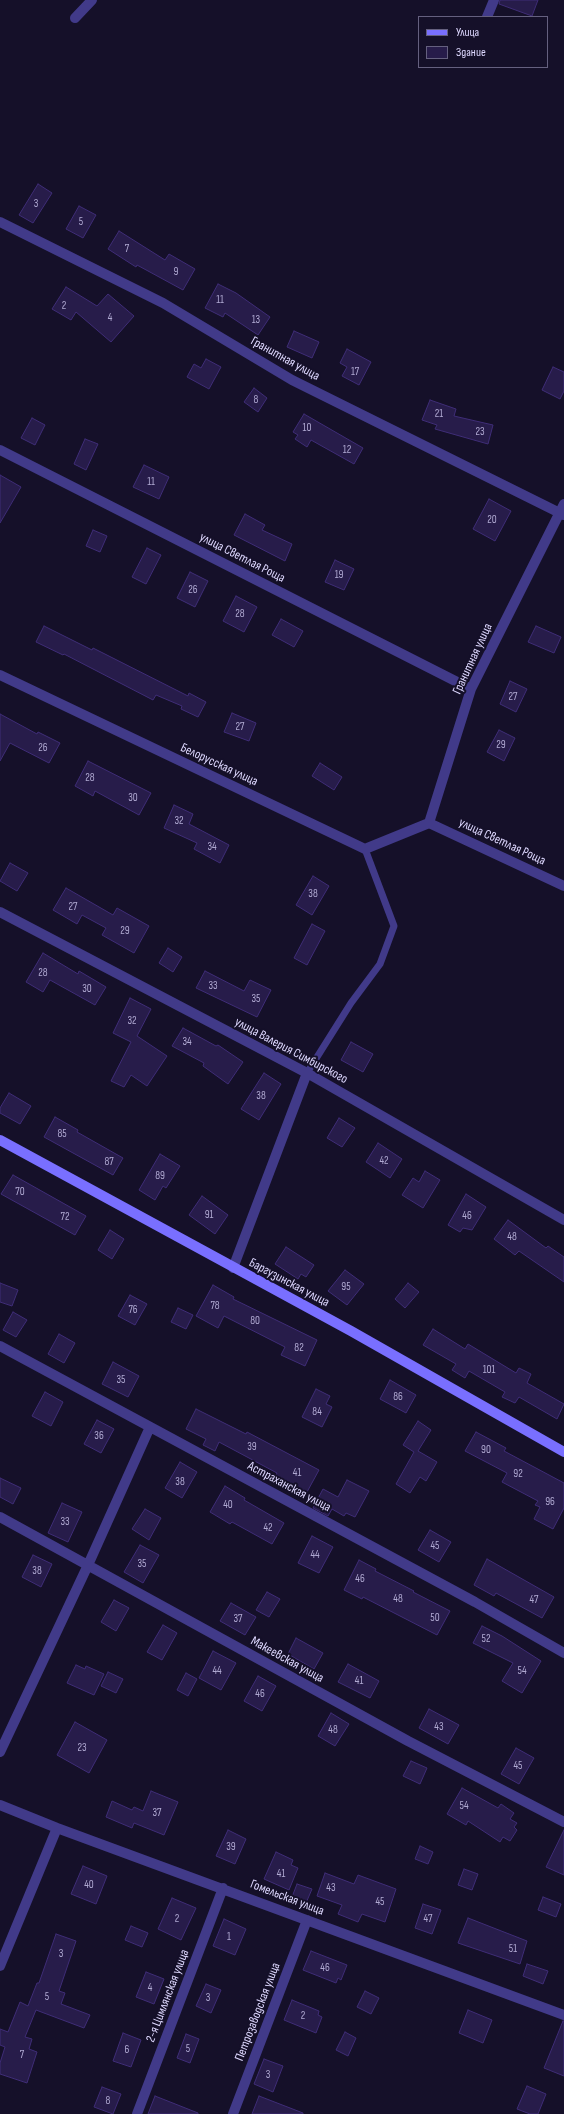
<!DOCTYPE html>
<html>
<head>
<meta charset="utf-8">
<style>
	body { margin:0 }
	#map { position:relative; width:564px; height:2114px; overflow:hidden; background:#151029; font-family:"Sofia Sans Condensed",sans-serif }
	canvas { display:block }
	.legend { position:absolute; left:418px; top:16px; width:130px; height:52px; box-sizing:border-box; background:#151029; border:1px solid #65607f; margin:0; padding:5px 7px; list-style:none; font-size:12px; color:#ded8ff }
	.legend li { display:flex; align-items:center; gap:8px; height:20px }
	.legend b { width:20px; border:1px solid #65607f }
</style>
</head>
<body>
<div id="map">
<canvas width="564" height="2114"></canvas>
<ul class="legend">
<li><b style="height:5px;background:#796fff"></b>Улица</li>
<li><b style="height:11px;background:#271c4a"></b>Здание</li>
</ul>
</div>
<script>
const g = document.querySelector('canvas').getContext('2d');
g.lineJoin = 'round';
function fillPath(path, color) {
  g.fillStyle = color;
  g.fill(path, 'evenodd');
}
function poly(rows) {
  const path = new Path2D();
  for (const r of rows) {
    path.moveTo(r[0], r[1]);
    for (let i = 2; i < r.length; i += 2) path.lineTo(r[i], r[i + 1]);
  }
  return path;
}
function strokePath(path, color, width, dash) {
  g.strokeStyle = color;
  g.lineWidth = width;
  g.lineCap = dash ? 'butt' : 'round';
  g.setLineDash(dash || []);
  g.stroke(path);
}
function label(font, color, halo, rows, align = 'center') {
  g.font = font + ' "Sofia Sans Condensed",sans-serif';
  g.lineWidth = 4;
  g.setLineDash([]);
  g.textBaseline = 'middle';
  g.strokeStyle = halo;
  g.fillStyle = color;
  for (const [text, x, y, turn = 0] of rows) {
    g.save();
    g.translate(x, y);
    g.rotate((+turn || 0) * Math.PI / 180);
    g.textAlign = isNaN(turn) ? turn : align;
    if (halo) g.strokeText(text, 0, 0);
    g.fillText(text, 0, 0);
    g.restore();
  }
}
const building = poly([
	[500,0,538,0,532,16,499,4,500,0],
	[38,184,52,193,33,223,19,215,38,184],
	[79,206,96,215,83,238,66,229,79,206],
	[119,231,165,260,169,254,195,269,183,290,137,265,136,267,108,249,119,231],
	[218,284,236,293,270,317,258,335,225,313,223,317,205,308,218,284],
	[66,287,97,306,108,294,134,316,111,342,76,312,71,320,52,309,66,287],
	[294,331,319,342,312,358,287,347,294,331],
	[347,349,371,362,359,385,342,376,347,367,340,363,347,349],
	[206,359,221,367,209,389,187,377,194,364,201,368,206,359],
	[553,367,564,372,564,391,560,399,542,390,553,367],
	[254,388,267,398,258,412,244,402,254,388],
	[430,400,456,409,454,416,493,425,488,444,435,429,437,425,422,420,430,400],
	[304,414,363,448,354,464,311,440,307,447,295,439,298,435,293,432,304,414],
	[32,418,45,425,35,445,21,438,32,418],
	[85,439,98,444,86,470,74,464,85,439],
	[144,465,169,477,159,499,133,487,144,465],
	[0,475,21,487,0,523,0,475],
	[489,499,511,511,495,541,473,529,489,499],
	[245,514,265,525,262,530,292,544,285,561,234,535,245,514],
	[93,530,107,536,100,552,86,546,93,530],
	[147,548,161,555,146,584,132,577,147,548],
	[335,560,354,569,344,590,325,582,335,560],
	[190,572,208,581,195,607,177,598,190,572],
	[236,596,257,607,244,632,223,621,236,596],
	[281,619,303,631,294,647,272,635,281,619],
	[44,626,92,650,93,648,188,696,189,693,206,702,198,717,181,709,182,706,156,695,153,700,64,654,63,655,36,642,44,626],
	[536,626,561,637,554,653,528,642,536,626],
	[510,681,527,689,516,712,500,704,510,681],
	[232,713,256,723,249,741,224,732,232,713],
	[0,714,37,734,38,732,60,743,49,763,10,743,0,761,0,714],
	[499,730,515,738,504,761,487,752,499,730],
	[88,761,151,793,139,815,95,791,93,796,75,786,88,761],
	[320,763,342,777,334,790,312,776,320,763],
	[174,805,193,814,189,824,229,845,220,863,194,849,197,843,164,828,174,805],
	[10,863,28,873,17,891,0,881,10,863],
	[313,876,329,886,312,915,296,905,313,876],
	[66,888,113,915,117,908,149,926,134,953,102,935,106,928,82,915,77,924,53,910,66,888],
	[312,924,325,931,307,965,294,958,312,924],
	[168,948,182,957,173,972,159,963,168,948],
	[43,953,78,974,79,971,106,987,95,1005,50,980,43,992,26,982,43,953],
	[205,971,244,991,250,980,271,990,257,1017,196,988,205,971],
	[130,998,151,1009,137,1036,167,1056,147,1086,131,1075,124,1087,111,1081,131,1042,113,1033,130,998],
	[183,1028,216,1046,218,1045,243,1062,228,1084,203,1066,204,1063,172,1046,183,1028],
	[351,1042,373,1054,363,1072,341,1060,351,1042],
	[264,1073,281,1084,259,1120,241,1109,264,1073],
	[9,1093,31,1106,20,1124,0,1113,0,1108,9,1093],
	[55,1117,78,1130,77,1132,123,1158,113,1175,44,1137,55,1117],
	[339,1118,355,1128,342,1147,327,1138,339,1118],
	[378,1143,402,1159,390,1178,366,1162,378,1143],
	[160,1154,180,1166,166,1188,163,1186,155,1200,139,1190,160,1154],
	[425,1171,440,1180,423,1208,402,1195,413,1178,419,1182,425,1171],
	[13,1175,86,1216,75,1235,1,1194,13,1175],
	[466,1194,486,1207,472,1230,463,1228,460,1232,448,1225,466,1194],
	[202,1196,228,1215,215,1234,189,1215,202,1196],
	[508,1220,546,1248,548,1246,564,1257,564,1282,519,1251,515,1255,494,1239,508,1220],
	[110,1230,124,1239,112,1259,98,1250,110,1230],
	[286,1247,314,1265,306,1277,301,1274,298,1279,275,1264,286,1247],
	[345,1270,364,1284,347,1305,328,1291,345,1270],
	[0,1283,18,1290,12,1306,0,1302,0,1283],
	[408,1283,419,1292,405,1308,395,1299,408,1283],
	[213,1285,234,1297,233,1299,317,1340,305,1366,281,1355,285,1347,224,1316,218,1328,196,1316,213,1285],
	[130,1295,147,1304,135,1325,118,1316,130,1295],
	[178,1308,193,1315,186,1329,171,1322,178,1308],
	[13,1312,27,1320,16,1337,3,1330,13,1312],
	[433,1329,465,1349,468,1344,516,1373,519,1368,531,1374,527,1383,564,1404,557,1419,519,1397,515,1403,502,1397,505,1392,469,1371,465,1378,452,1370,456,1364,423,1345,433,1329],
	[59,1334,75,1343,64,1363,48,1354,59,1334],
	[113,1362,139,1376,128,1397,102,1384,113,1362],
	[390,1380,416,1395,406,1413,380,1399,390,1380],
	[316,1389,330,1396,326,1404,332,1407,322,1427,302,1417,316,1389],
	[45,1392,63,1402,51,1426,32,1416,45,1392],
	[196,1409,246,1434,247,1432,319,1470,307,1492,276,1475,277,1473,219,1442,215,1451,203,1445,206,1439,186,1429,196,1409],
	[97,1420,114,1429,101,1453,84,1444,97,1420],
	[418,1421,431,1430,418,1451,437,1462,426,1481,420,1477,410,1493,396,1484,414,1452,403,1445,418,1421],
	[476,1432,506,1448,504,1451,564,1483,564,1508,553,1529,534,1519,540,1507,535,1505,538,1501,502,1482,507,1473,465,1451,476,1432],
	[180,1462,197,1472,182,1498,165,1488,180,1462],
	[0,1478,21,1488,13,1504,0,1497,0,1478],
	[347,1480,369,1491,355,1517,346,1513,344,1516,332,1509,328,1516,313,1508,323,1489,338,1497,347,1480],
	[225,1486,245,1498,244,1500,284,1523,272,1544,232,1522,230,1524,210,1512,225,1486],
	[62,1503,82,1512,68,1542,48,1533,62,1503],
	[145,1509,161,1518,149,1540,132,1529,145,1509],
	[430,1530,451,1542,439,1562,418,1550,430,1530],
	[312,1536,333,1547,319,1573,298,1563,312,1536],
	[140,1545,159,1555,143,1583,124,1572,140,1545],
	[33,1555,52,1564,41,1587,22,1577,33,1555],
	[487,1559,554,1597,542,1618,496,1593,494,1596,474,1585,487,1559],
	[359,1560,376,1569,375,1571,414,1591,413,1592,450,1611,437,1635,363,1597,362,1599,344,1590,359,1560],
	[267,1592,280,1599,269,1617,256,1610,267,1592],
	[114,1600,129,1608,116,1631,101,1622,114,1600],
	[231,1603,256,1617,245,1635,220,1621,231,1603],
	[163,1625,177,1633,162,1660,147,1652,163,1625],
	[482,1626,502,1636,541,1661,522,1693,502,1681,513,1663,473,1643,482,1626],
	[296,1638,323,1653,314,1669,288,1654,296,1638],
	[213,1651,236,1663,221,1690,199,1678,213,1651],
	[348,1664,379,1681,370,1698,338,1682,348,1664],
	[76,1665,85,1669,86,1666,104,1674,94,1695,67,1683,76,1665],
	[108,1672,123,1679,116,1693,101,1686,108,1672],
	[186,1673,197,1679,188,1696,177,1690,186,1673],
	[258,1676,276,1686,262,1711,244,1701,258,1676],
	[429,1709,459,1725,448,1744,419,1728,429,1709],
	[331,1713,349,1724,335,1746,318,1736,331,1713],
	[75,1722,107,1740,89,1773,57,1755,75,1722],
	[516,1748,534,1758,519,1784,501,1774,516,1748],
	[411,1761,427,1768,420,1784,403,1776,411,1761],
	[462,1788,498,1808,501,1804,514,1813,510,1819,517,1823,514,1827,517,1830,510,1841,503,1837,500,1842,468,1821,466,1825,447,1814,462,1788],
	[151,1791,178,1802,164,1835,134,1823,132,1828,106,1817,112,1801,132,1810,134,1807,143,1811,151,1791],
	[228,1830,246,1839,235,1864,216,1856,228,1830],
	[564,1830,564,1875,546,1867,564,1830],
	[420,1846,433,1852,428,1864,415,1859,420,1846],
	[276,1852,293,1860,291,1865,298,1868,289,1890,264,1879,276,1852],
	[83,1866,107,1876,96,1904,71,1894,83,1866],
	[464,1869,478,1874,472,1890,458,1885,464,1869],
	[325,1873,354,1884,358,1875,396,1889,385,1922,362,1914,358,1922,338,1914,342,1905,317,1896,325,1873],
	[297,1884,312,1889,306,1903,292,1897,297,1884],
	[543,1897,561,1904,556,1917,538,1910,543,1897],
	[172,1898,196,1908,181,1940,158,1929,172,1898],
	[423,1904,441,1910,432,1934,415,1928,423,1904],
	[468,1918,527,1941,520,1964,458,1943,468,1918],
	[224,1919,246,1929,235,1955,213,1946,224,1919],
	[131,1926,148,1933,142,1947,125,1940,131,1926],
	[56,1934,76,1941,59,1991,65,1993,61,2004,90,2015,84,2028,36,2010,25,2037,32,2039,29,2049,37,2052,27,2083,0,2074,0,2063,5,2047,0,2045,0,2029,8,2032,20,2002,28,2006,37,1983,39,1983,56,1934],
	[311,1951,347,1965,341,1980,338,1978,336,1983,303,1970,311,1951],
	[527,1964,548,1971,543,1984,523,1976,527,1964],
	[146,1972,164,1979,154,2004,136,1997,146,1972],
	[206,1984,221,1990,211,2013,196,2006,206,1984],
	[365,1991,379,1998,371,2014,357,2007,365,1991],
	[292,2000,319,2011,318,2015,322,2017,316,2033,284,2020,292,2000],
	[468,2010,492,2020,483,2043,459,2033,468,2010],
	[563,2021,564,2021,564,2076,544,2068,563,2021],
	[345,2032,356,2038,348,2056,336,2050,345,2032],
	[123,2033,141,2040,131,2067,113,2061,123,2033],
	[186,2034,199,2039,190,2063,177,2058,186,2034],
	[264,2059,283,2066,273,2092,254,2084,264,2059],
	[527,2086,546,2094,538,2114,530,2114,517,2109,527,2086],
	[102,2087,121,2094,113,2114,94,2107,102,2087],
	[155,2096,198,2113,198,2114,148,2114,155,2096],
	[259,2096,303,2113,303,2114,252,2114,259,2096]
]);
const lane = poly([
	[307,1073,351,1003,380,964,394,926,365,849]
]);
const street = poly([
	[487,17,494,0],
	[75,18,92,0],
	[0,222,163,303,292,380,564,515],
	[0,450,471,689],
	[0,675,365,849,429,823],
	[429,823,471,689,564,504],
	[429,823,564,886],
	[0,912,307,1073,564,1220],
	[233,1268,307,1073],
	[0,1346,475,1602,564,1653],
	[0,1517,408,1741,564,1822],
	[0,1752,88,1565,150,1427],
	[0,1805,57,1828,564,2015],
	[0,1966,57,1828],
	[137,2114,223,1888],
	[233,2114,307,1920]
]);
const secondary = poly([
	[0,1140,351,1331,564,1452]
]);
const numberNames = [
	["3",36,204],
	["5",81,222],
	["7",127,249],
	["9",176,272],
	["11",220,300],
	["2",64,306],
	["4",110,318],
	["13",256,320],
	["17",355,372],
	["8",256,400],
	["21",439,414],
	["10",307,428],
	["23",480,432],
	["12",347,450],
	["11",151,482],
	["20",492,520],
	["19",339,575],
	["26",193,590],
	["28",240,614],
	["27",513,697],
	["27",240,727],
	["29",501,745],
	["26",43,748],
	["28",90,778],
	["30",133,798],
	["32",179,821],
	["34",212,847],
	["38",313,894],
	["27",73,907],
	["29",125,931],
	["28",43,973],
	["33",213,986],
	["30",87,989],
	["35",256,999],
	["32",132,1021],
	["34",187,1042],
	["38",261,1096],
	["85",62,1134],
	["42",384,1161],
	["87",109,1162],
	["89",160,1176],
	["70",20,1192],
	["91",209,1215],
	["46",467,1216],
	["72",65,1217],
	["48",512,1237],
	["95",346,1287],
	["78",215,1306],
	["76",133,1310],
	["80",255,1321],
	["82",299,1348],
	["101",489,1370],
	["35",121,1380],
	["86",398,1397],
	["84",317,1412],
	["36",99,1436],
	["39",252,1447],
	["90",486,1450],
	["41",297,1473],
	["92",518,1474],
	["38",180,1482],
	["96",550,1502],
	["40",228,1505],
	["33",65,1522],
	["42",268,1528],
	["45",435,1546],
	["44",315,1555],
	["35",142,1564],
	["38",37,1571],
	["46",360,1579],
	["48",398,1599],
	["47",534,1600],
	["50",435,1618],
	["37",238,1619],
	["52",486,1639],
	["44",217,1671],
	["54",522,1671],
	["41",359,1681],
	["46",260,1694],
	["43",439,1727],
	["48",333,1730],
	["23",82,1748],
	["45",518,1766],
	["54",464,1806],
	["37",157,1813],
	["39",231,1847],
	["41",281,1874],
	["40",89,1885],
	["43",331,1888],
	["45",380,1902],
	["2",177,1919],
	["47",428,1919],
	["1",229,1937],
	["51",513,1949],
	["3",61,1954],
	["46",325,1968],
	["4",150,1988],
	["5",47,1997],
	["3",208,1998],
	["2",303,2016],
	["5",188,2049],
	["6",127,2050],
	["7",22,2055],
	["3",268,2075],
	["8",108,2101]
];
const streetNames = [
	["Гранитная улица",285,359,29],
	["улица Светлая Роща",242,558,27],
	["Гранитная улица",473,659,-65],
	["Белорусская улица",219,765,25],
	["улица Светлая Роща",502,842,25],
	["улица Валерия Симбирского",291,1051,28],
	["Баргузинская улица",289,1283,28],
	["Астраханская улица",289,1487,28],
	["Макеевская улица",287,1660,29],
	["Гомельская улица",287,1898,21],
	["2-я Цимлянская улица",168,1996,-69],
	["Петрозаводская улица",258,2012,-69]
];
fillPath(building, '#271c4a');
strokePath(building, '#3f2d77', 1);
strokePath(lane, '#413a89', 7);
strokePath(street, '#413a89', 10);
strokePath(secondary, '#796fff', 10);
label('11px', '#b0a9d2', null, numberNames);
label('13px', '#ded8ff', '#151029', streetNames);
</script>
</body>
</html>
